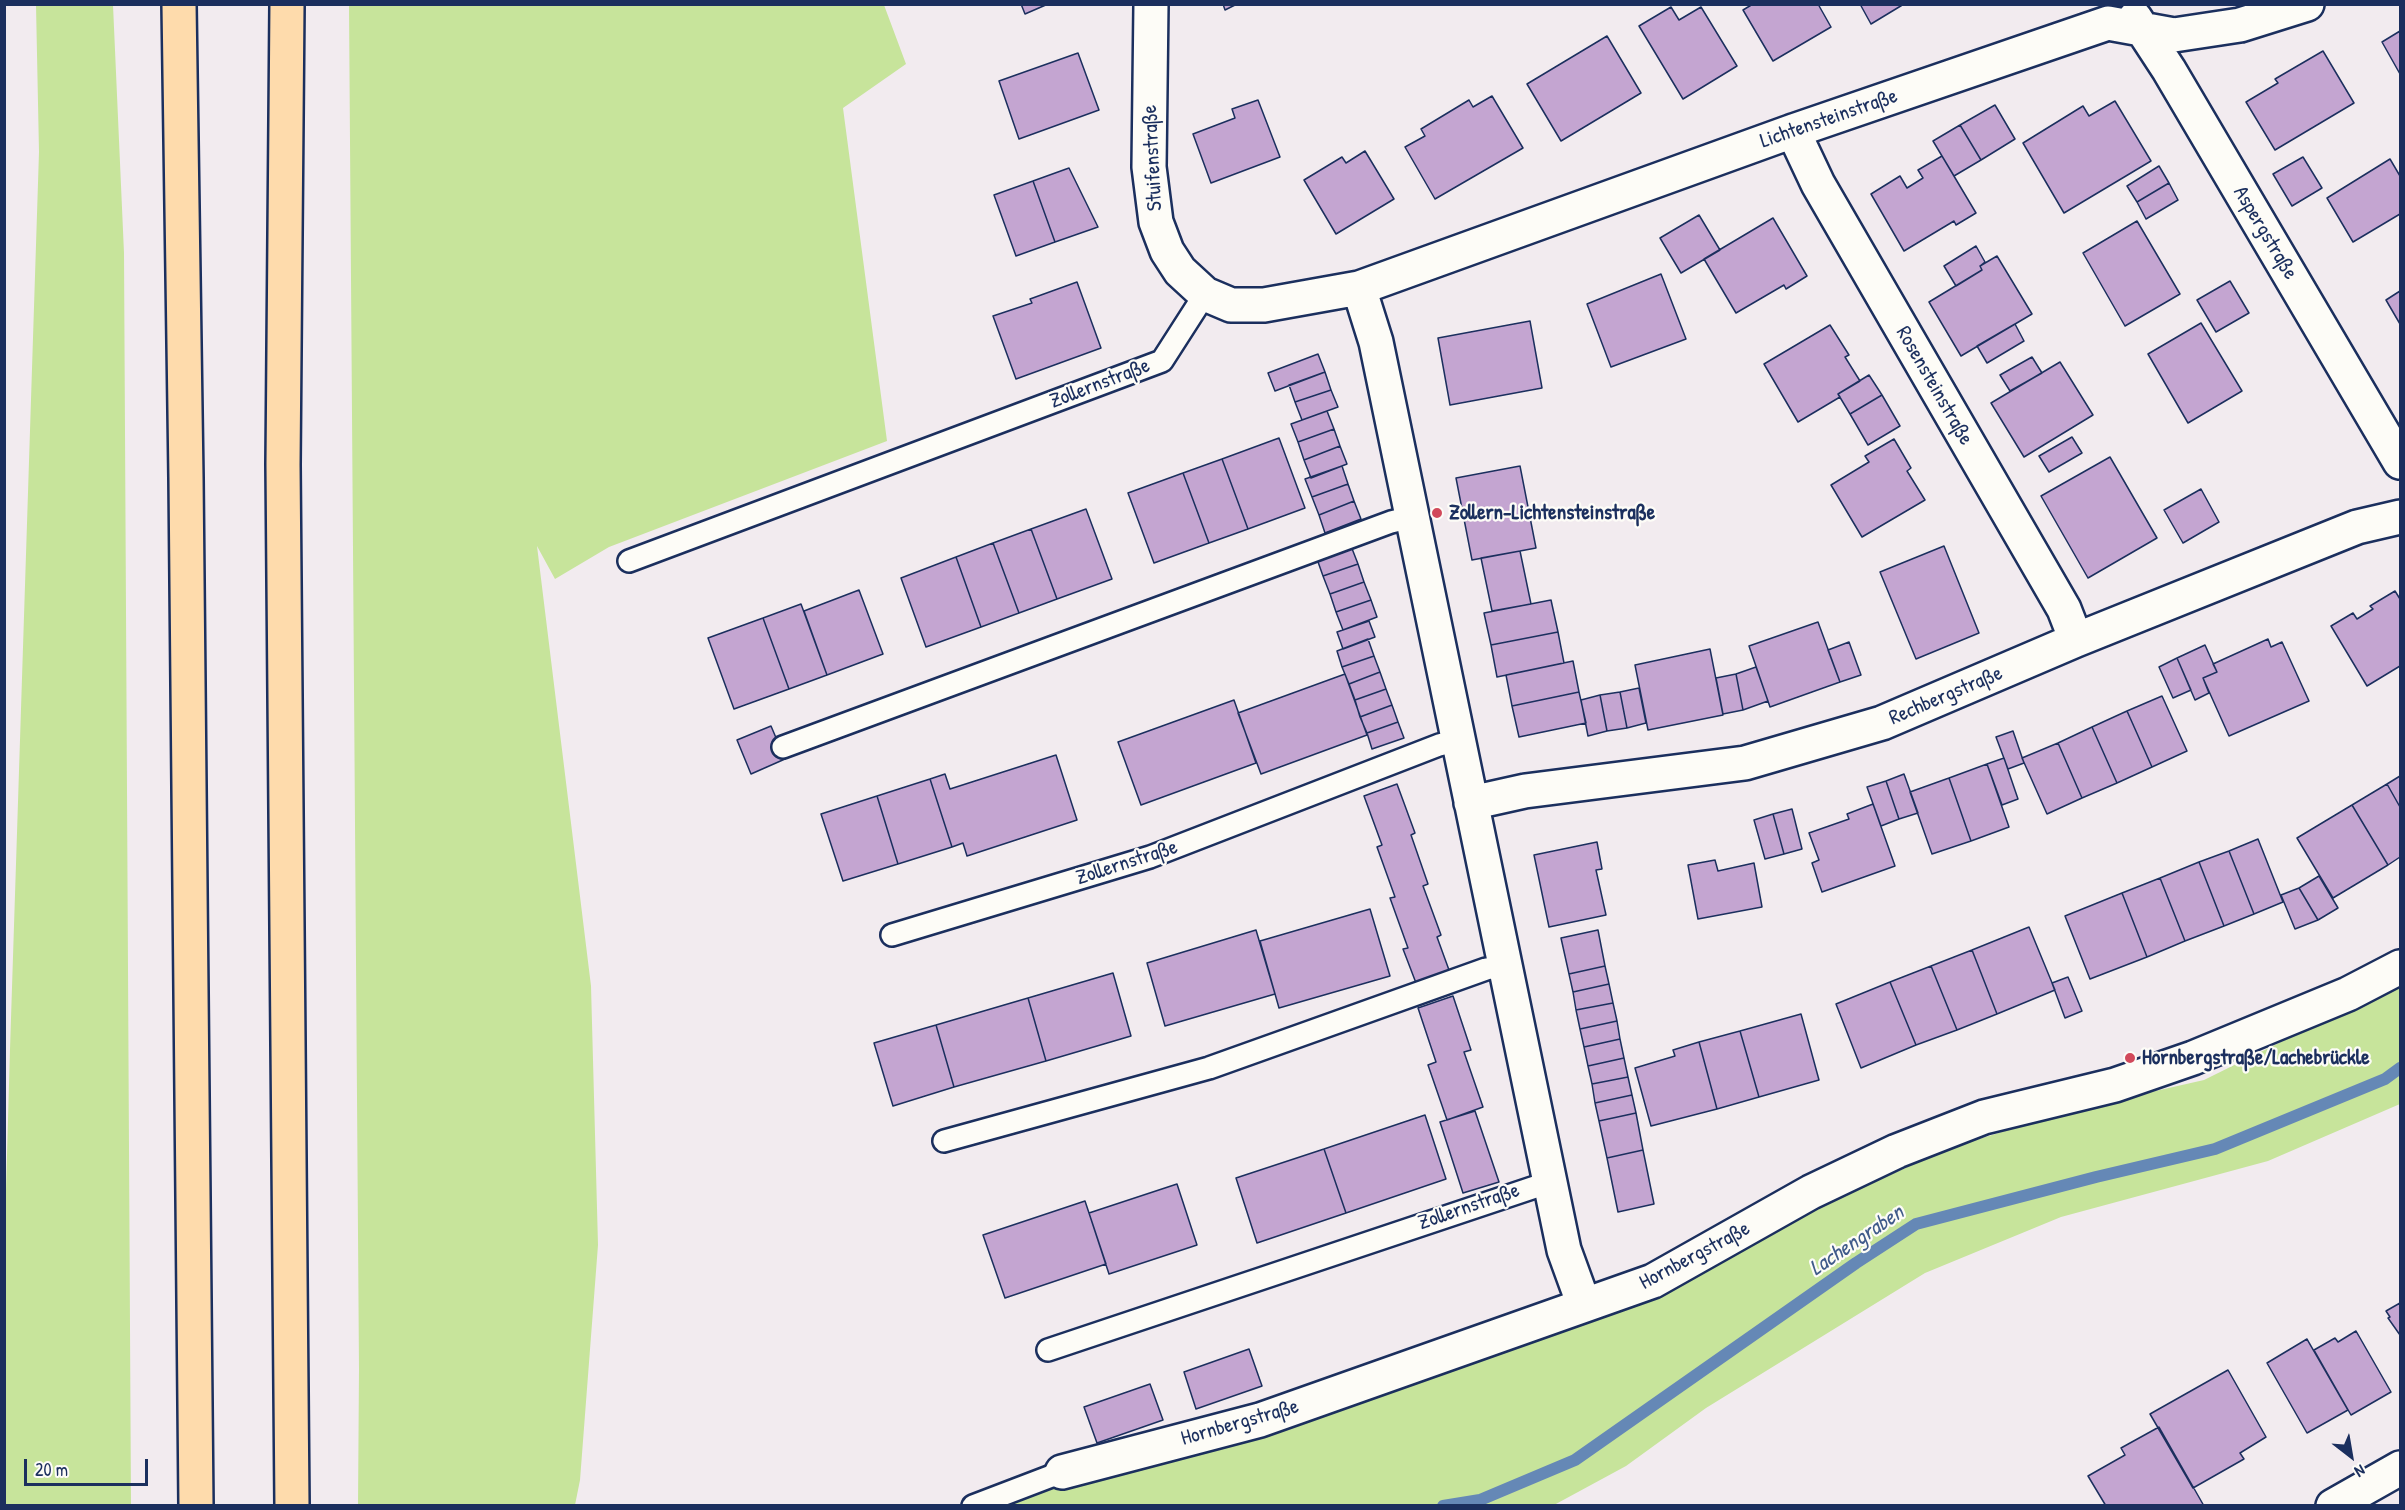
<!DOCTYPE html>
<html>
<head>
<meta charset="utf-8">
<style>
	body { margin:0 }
	#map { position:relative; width:2405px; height:1510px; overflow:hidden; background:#f2ebef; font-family:"Patrick Hand",sans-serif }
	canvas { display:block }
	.frame { position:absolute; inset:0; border:6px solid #1b2f5e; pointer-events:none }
	.north { position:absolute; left:2321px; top:1426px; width:60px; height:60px; -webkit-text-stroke:4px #fdfcf7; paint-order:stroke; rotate:149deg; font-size:16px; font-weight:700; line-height:24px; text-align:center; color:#1b2f5e }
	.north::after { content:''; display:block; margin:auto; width:21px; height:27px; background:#1b2f5e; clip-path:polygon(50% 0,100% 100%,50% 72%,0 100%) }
	.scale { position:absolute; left:24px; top:1459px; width:124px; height:27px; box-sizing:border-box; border:3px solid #1b2f5e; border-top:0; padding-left:8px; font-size:18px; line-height:21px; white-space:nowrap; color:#1b2f5e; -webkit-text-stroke:4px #fdfcf7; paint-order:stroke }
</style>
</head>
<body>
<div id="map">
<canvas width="2405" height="1510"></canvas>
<div class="frame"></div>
<div class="north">N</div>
<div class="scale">20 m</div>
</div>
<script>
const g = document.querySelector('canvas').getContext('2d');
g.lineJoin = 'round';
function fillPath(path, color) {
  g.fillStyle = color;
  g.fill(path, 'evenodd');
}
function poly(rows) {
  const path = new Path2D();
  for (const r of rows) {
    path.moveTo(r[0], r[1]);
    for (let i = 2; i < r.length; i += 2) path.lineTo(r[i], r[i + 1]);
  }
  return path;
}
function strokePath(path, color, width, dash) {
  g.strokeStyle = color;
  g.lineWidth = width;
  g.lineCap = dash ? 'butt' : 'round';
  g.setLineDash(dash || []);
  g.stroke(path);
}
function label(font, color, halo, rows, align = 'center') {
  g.font = font + ' "Patrick Hand",sans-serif';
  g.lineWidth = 4.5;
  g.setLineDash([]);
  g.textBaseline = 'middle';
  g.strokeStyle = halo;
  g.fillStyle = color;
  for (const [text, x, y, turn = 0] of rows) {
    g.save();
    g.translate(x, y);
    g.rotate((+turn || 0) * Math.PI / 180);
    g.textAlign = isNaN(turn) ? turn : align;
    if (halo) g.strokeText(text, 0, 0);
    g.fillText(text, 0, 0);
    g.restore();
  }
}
const green = poly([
	[36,5,113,5,124,253,131,1505,5,1505,4,1261,10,1049,39,152],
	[349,5,884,5,906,64,843,108,887,441,609,547,555,579,537,546,591,986,598,1245,580,1480,575,1505,358,1505,359,1369],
	[2400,983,2400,1104,2268,1161,2061,1217,1925,1273,1706,1408,1626,1466,1554,1505,1003,1506,1066,1483,1102,1478,1303,1423,1684,1284,1787,1221,1950,1148,2076,1109,2204,1080]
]);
const stream = poly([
	[1443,1506,1480,1500,1575,1460,1856,1263,1916,1224,2096,1177,2215,1149,2385,1079,2400,1068]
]);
const building = poly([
	[1021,4,1048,4,1025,14,1021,4],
	[1223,4,1237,4,1225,10,1223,4],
	[1753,4,1818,4,1831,27,1773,61,1743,10,1753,4],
	[1860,4,1904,4,1871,24,1860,4],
	[1671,7,1679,20,1701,7,1737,66,1683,99,1639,26,1671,7],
	[2400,31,2400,74,2382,42,2400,31],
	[1607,36,1641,93,1561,141,1527,84,1607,36],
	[2323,51,2354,103,2275,150,2246,102,2278,83,2275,79,2323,51],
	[1078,53,1099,110,1019,139,999,81,1078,53],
	[1492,96,1523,148,1435,199,1405,147,1425,136,1421,129,1469,100,1473,107,1492,96],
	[1258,100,1280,157,1211,183,1193,134,1235,118,1232,109,1258,100],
	[2115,101,2151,161,2064,213,2023,143,2083,106,2089,116,2115,101],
	[1995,105,2015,139,1981,160,1960,125,1995,105],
	[1960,125,1981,160,1954,176,1933,141,1960,125],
	[1365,151,1394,199,1336,234,1304,180,1342,157,1346,163,1365,151],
	[1942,156,1976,213,1956,225,1954,221,1904,251,1871,194,1900,176,1907,188,1923,178,1918,170,1942,156],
	[2303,157,2322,188,2292,206,2273,174,2303,157],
	[2390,159,2400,176,2400,214,2353,242,2327,198,2390,159],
	[2159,166,2169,183,2137,202,2127,186,2159,166],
	[1069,168,1098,227,1055,242,1033,181,1069,168],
	[1033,181,1055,242,1016,256,994,195,1033,181],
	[2169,183,2178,200,2146,219,2137,202,2169,183],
	[1699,215,1720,250,1681,273,1660,238,1699,215],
	[1773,218,1807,276,1786,289,1784,285,1736,313,1704,259,1773,218],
	[2137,221,2180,294,2125,326,2083,253,2137,221],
	[1976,246,1985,262,1980,266,1982,270,1956,286,1944,266,1976,246],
	[1997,256,2032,314,1961,356,1929,302,1982,270,1980,266,1997,256],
	[1661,274,1686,339,1611,367,1587,304,1661,274],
	[2230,281,2249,313,2216,332,2197,300,2230,281],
	[1077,282,1101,348,1016,379,993,316,1032,303,1030,299,1077,282],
	[2400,291,2400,324,2386,300,2400,291],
	[1530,321,1542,388,1450,405,1438,338,1530,321],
	[2201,323,2242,391,2188,423,2148,354,2201,323],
	[2015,324,2024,341,1987,363,1977,346,2015,324],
	[1830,325,1849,355,1845,357,1860,381,1838,394,1840,397,1798,422,1764,364,1830,325],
	[1318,354,1325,372,1275,391,1268,373,1318,354],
	[2032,357,2042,373,2010,391,2000,375,2032,357],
	[2060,362,2093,415,2024,457,1991,403,2060,362],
	[1325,372,1331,390,1295,402,1289,385,1325,372],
	[1869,375,1882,395,1850,414,1838,394,1869,375],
	[1331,390,1338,407,1302,420,1295,402,1331,390],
	[1882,395,1900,426,1868,445,1850,414,1882,395],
	[1327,411,1334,429,1298,442,1291,424,1327,411],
	[1334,429,1340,446,1304,460,1298,442,1334,429],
	[2072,437,2082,453,2049,472,2039,456,2072,437],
	[1279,438,1305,508,1248,529,1222,459,1279,438],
	[1894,439,1911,468,1907,471,1925,500,1862,537,1831,485,1869,462,1865,456,1894,439],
	[1340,446,1347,464,1311,478,1304,460,1340,446],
	[2110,457,2157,538,2088,578,2041,496,2110,457],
	[1222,459,1248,529,1209,543,1183,473,1222,459],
	[1342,466,1348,484,1312,497,1305,479,1342,466],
	[1520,466,1536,548,1472,560,1456,478,1520,466],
	[1183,473,1209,543,1154,563,1128,493,1183,473],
	[1348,484,1354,501,1319,515,1312,497,1348,484],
	[2201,489,2219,522,2183,543,2164,510,2201,489],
	[1354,501,1361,519,1325,533,1319,515,1354,501],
	[1086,509,1112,579,1057,599,1031,529,1086,509],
	[1031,529,1057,599,1019,613,993,543,1031,529],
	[993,543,1019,613,981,627,956,557,993,543],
	[1351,546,1358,564,1323,576,1317,559,1351,546],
	[1944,546,1979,633,1916,659,1880,572,1944,546],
	[1520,551,1531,604,1492,611,1481,558,1520,551],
	[956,557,981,627,926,647,901,578,956,557],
	[1358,564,1364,582,1330,594,1323,576,1358,564],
	[1364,582,1371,600,1336,612,1330,594,1364,582],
	[859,590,883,654,827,675,804,611,859,590],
	[2395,591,2400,599,2400,666,2367,686,2331,626,2353,613,2357,619,2373,609,2370,606,2395,591],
	[1371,600,1377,617,1343,630,1336,612,1371,600],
	[1551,600,1558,632,1491,645,1484,613,1551,600],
	[801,604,827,675,789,689,763,618,801,604],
	[763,618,789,689,734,709,708,638,763,618],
	[1369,621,1375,637,1343,649,1337,632,1369,621],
	[1818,622,1840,682,1770,707,1749,646,1818,622],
	[1558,632,1564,663,1497,677,1491,645,1558,632],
	[1368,639,1374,656,1342,667,1337,651,1368,639],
	[2268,639,2271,647,2282,642,2309,701,2229,736,2203,678,2217,672,2213,664,2268,639],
	[1849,642,1861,675,1840,682,1828,650,1849,642],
	[2205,645,2217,672,2203,678,2209,693,2195,700,2177,658,2205,645],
	[1710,649,1723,715,1648,730,1635,665,1710,649],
	[1374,656,1380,672,1349,684,1342,667,1374,656],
	[2177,658,2191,690,2173,698,2159,667,2177,658],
	[1573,661,1579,692,1512,706,1506,675,1573,661],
	[1756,667,1768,701,1743,710,1736,674,1756,667],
	[1380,672,1386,689,1355,700,1349,684,1380,672],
	[1345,674,1367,735,1261,774,1238,713,1345,674],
	[1736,674,1743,710,1723,714,1716,678,1736,674],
	[1639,688,1646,723,1627,728,1620,692,1639,688],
	[1386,689,1392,705,1360,717,1355,700,1386,689],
	[1579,692,1586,723,1519,737,1512,706,1579,692],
	[1620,692,1627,728,1607,731,1600,695,1620,692],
	[1600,695,1607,731,1588,736,1581,700,1600,695],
	[2162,696,2187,751,2152,767,2127,711,2162,696],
	[1234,700,1256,763,1141,805,1118,742,1234,700],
	[1392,705,1398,722,1367,733,1360,717,1392,705],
	[2127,711,2152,767,2117,783,2092,727,2127,711],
	[1398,722,1404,738,1372,749,1367,733,1398,722],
	[771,726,785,759,751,774,737,740,771,726],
	[2092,727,2117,783,2082,798,2058,743,2092,727],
	[2013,731,2024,763,2008,769,1996,737,2013,731],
	[2058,743,2082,798,2047,814,2022,758,2058,743],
	[1056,755,1077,820,967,856,963,843,952,847,930,779,945,774,950,789,1056,755],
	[2004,758,2018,799,2002,805,1987,764,2004,758],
	[1987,764,2009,827,1971,841,1949,778,1987,764],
	[1904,774,1918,813,1899,819,1886,781,1904,774],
	[2400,776,2400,807,2387,784,2400,776],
	[1949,778,1971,841,1932,854,1910,792,1949,778],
	[930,779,952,847,898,864,877,796,930,779],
	[1886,781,1899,819,1881,826,1867,787,1886,781],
	[1397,784,1415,833,1411,835,1428,884,1423,886,1441,935,1437,937,1449,970,1416,983,1403,949,1408,948,1390,898,1395,897,1377,847,1382,845,1364,796,1397,784],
	[2387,784,2400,807,2400,857,2388,865,2352,805,2387,784],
	[877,796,898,864,843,881,821,814,877,796],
	[1873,804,1895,866,1822,892,1812,863,1819,860,1809,833,1849,819,1847,814,1873,804],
	[2352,805,2388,865,2333,898,2297,838,2352,805],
	[1792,809,1802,849,1784,854,1773,814,1792,809],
	[1773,814,1784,854,1765,859,1754,820,1773,814],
	[2258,839,2283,902,2254,914,2229,851,2258,839],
	[1597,842,1602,869,1596,870,1606,915,1549,927,1534,855,1597,842],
	[2229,851,2254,914,2224,926,2199,862,2229,851],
	[1715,860,1718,871,1754,863,1762,907,1698,919,1688,865,1715,860],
	[2199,862,2224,926,2185,941,2160,878,2199,862],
	[2319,876,2338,908,2318,920,2299,888,2319,876],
	[2160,878,2185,941,2147,957,2122,893,2160,878],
	[2299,888,2318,920,2295,929,2281,895,2299,888],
	[2122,893,2147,957,2090,979,2065,916,2122,893],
	[1370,909,1390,976,1279,1008,1260,941,1370,909],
	[2029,927,2055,990,1997,1014,1972,950,2029,927],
	[1256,930,1275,994,1165,1026,1147,963,1256,930],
	[1598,930,1605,966,1569,974,1561,938,1598,930],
	[1972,950,1997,1014,1957,1030,1931,966,1972,950],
	[1605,966,1609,984,1573,992,1569,974,1605,966],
	[1931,966,1957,1030,1916,1045,1890,982,1931,966],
	[1113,973,1131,1036,1046,1061,1028,998,1113,973],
	[2068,977,2082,1011,2065,1018,2052,983,2068,977],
	[1890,982,1916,1045,1861,1068,1836,1004,1890,982],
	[1609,984,1613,1003,1576,1010,1573,992,1609,984],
	[1453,996,1471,1050,1464,1052,1483,1107,1447,1120,1428,1065,1436,1062,1418,1008,1453,996],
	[1028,998,1046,1061,954,1087,936,1025,1028,998],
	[1613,1003,1617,1021,1580,1029,1576,1010,1613,1003],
	[1801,1014,1819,1080,1759,1097,1740,1031,1801,1014],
	[1617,1021,1620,1039,1584,1047,1580,1029,1617,1021],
	[936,1025,954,1087,893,1106,874,1043,936,1025],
	[1740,1031,1759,1097,1717,1109,1699,1042,1740,1031],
	[1620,1039,1624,1058,1588,1066,1584,1047,1620,1039],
	[1699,1042,1717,1109,1651,1126,1635,1068,1675,1056,1673,1050,1699,1042],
	[1624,1058,1628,1077,1592,1084,1588,1066,1624,1058],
	[1628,1077,1632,1095,1595,1103,1592,1084,1628,1077],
	[1632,1095,1636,1113,1599,1121,1595,1103,1632,1095],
	[1475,1111,1499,1182,1463,1193,1440,1122,1475,1111],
	[1636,1113,1643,1150,1607,1158,1599,1121,1636,1113],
	[1425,1115,1446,1179,1346,1213,1324,1149,1425,1115],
	[1324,1149,1346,1213,1257,1243,1236,1178,1324,1149],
	[1643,1150,1654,1204,1618,1212,1607,1158,1643,1150],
	[1177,1184,1197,1245,1109,1274,1089,1213,1177,1184],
	[1085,1201,1106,1264,1005,1298,983,1235,1085,1201],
	[2400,1303,2400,1335,2388,1318,2390,1317,2386,1311,2400,1303],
	[2356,1331,2391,1392,2351,1415,2314,1350,2335,1338,2338,1342,2356,1331],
	[2307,1339,2348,1410,2307,1433,2267,1363,2307,1339],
	[1249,1349,1262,1386,1196,1409,1184,1372,1249,1349],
	[2228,1370,2266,1437,2240,1453,2244,1459,2193,1488,2150,1414,2228,1370],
	[1150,1384,1163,1420,1097,1443,1084,1407,1150,1384],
	[2159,1427,2204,1506,2106,1506,2088,1476,2125,1455,2121,1448,2159,1427]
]);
const service = poly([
	[629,561,1162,361,1205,294],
	[783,747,1391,522,1412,517],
	[892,935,1150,857,1439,745,1459,740],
	[944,1141,1209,1068,1486,969,1505,966],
	[1048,1350,1550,1182],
	[973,1506,1062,1472]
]);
const minor = poly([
	[1151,4,1149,167,1156,222,1167,251,1180,271,1205,294,1231,305,1264,305,1359,288,1793,131,2108,23,2174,35,2240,25,2307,4],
	[2135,18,2169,70,2400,462],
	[1793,131,1818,184,2064,609,2076,640],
	[1359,288,1376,342,1564,1250,1584,1305],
	[1471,803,1525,791,1745,763,1882,723,2076,640,2357,527,2400,517],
	[1062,1472,1260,1420,1653,1281,1811,1192,1897,1151,1984,1117,2115,1085,2193,1058,2348,994,2400,967],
	[2333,1506,2400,1468]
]);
const motorway = poly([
	[179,4,186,478,196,1506],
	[287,4,283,464,292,1506]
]);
const markers = [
	[1437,513,6,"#d1495b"],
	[2130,1058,6,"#d1495b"]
];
const streetNames = [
	["Lichtensteinstraße",1829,119,-19],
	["Stuifenstraße",1153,158,-93],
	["Aspergstraße",2265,233,59],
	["Zollernstraße",1100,384,-21],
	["Rosensteinstraße",1934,386,60],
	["Rechbergstraße",1946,696,-23],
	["Zollernstraße",1127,863,-18],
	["Zollernstraße",1469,1207,-19],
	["Hornbergstraße",1695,1256,-28],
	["Hornbergstraße",1240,1423,-16]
];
const poiNames = [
	["Zollern-Lichtensteinstraße",1449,513],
	["Hornbergstraße/Lachebrückle",2142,1058]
];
const waterNames = [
	["Lachengraben",1857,1241,-34]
];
fillPath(green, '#c7e49b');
strokePath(stream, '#6588b6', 12);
fillPath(building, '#c4a5d1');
strokePath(building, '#1b2f5e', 1.5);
strokePath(service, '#1b2f5e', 26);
strokePath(minor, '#1b2f5e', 38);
strokePath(motorway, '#1b2f5e', 38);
strokePath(service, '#fdfcf7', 21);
strokePath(minor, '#fdfcf7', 33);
strokePath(motorway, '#fedbac', 33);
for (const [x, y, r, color] of markers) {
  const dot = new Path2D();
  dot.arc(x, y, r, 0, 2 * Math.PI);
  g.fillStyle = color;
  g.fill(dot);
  strokePath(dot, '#fdfcf7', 2);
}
label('21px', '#1b2f5e', '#fdfcf7', streetNames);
label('bold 21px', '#1b2f5e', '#fdfcf7', poiNames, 'left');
label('italic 22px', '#405b8a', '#fdfcf7', waterNames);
</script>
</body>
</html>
